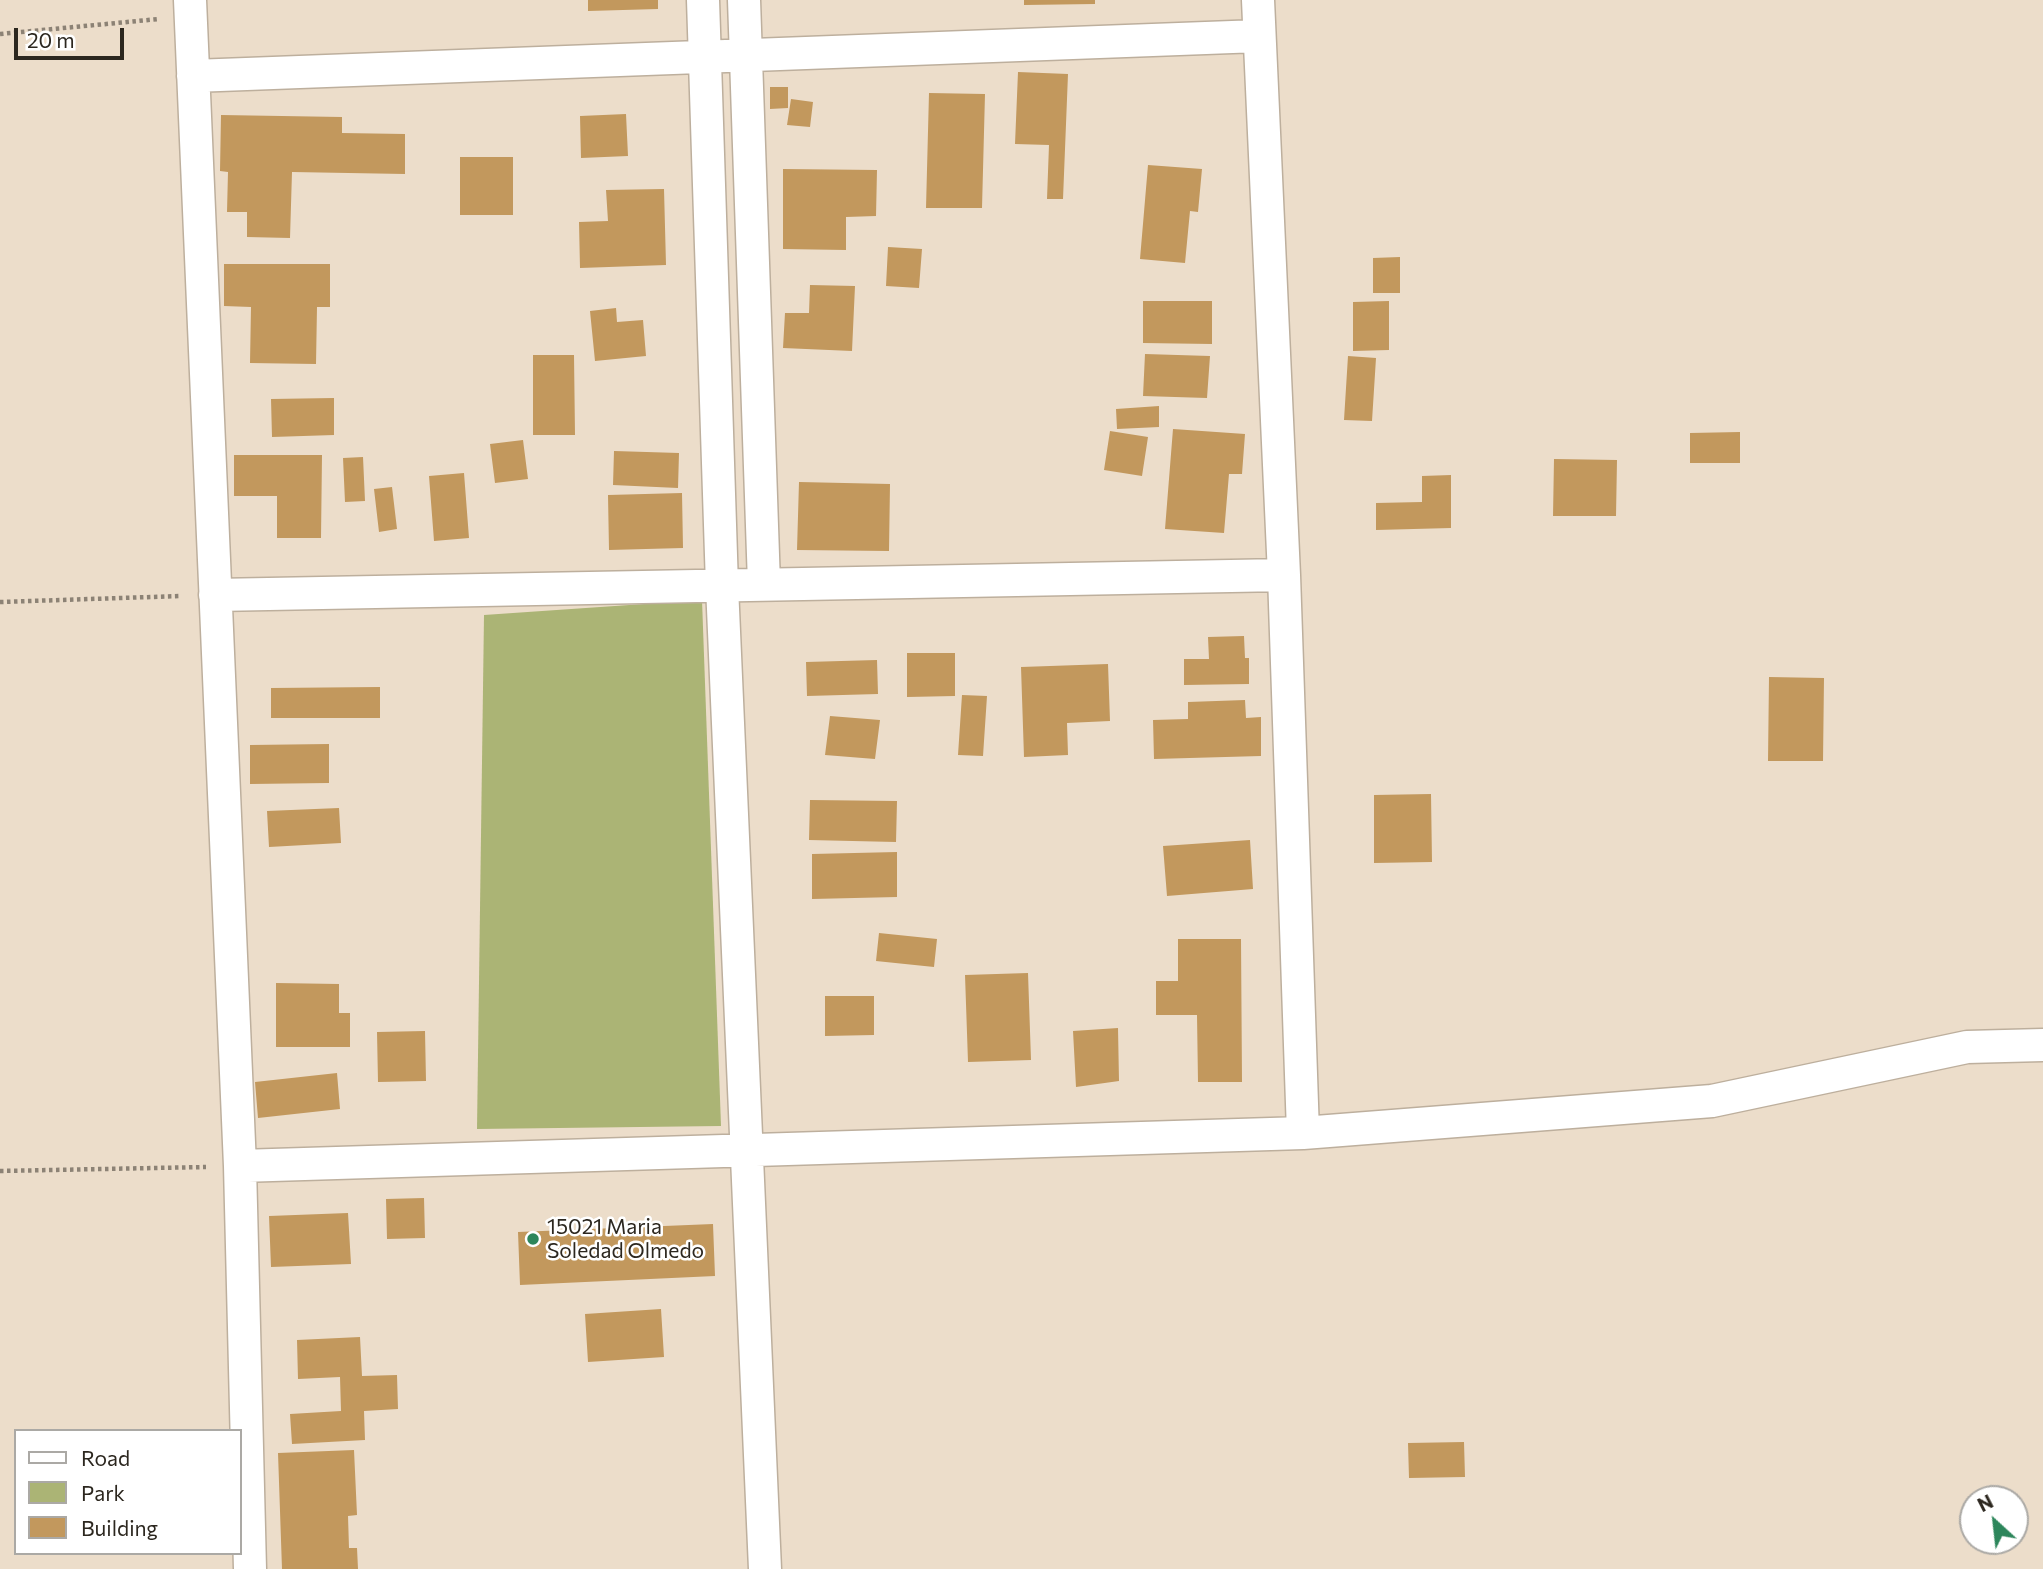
<!DOCTYPE html>
<html>
<head>
<meta charset="utf-8">
<style>
	body { margin:0 }
	#map { position:relative; width:2043px; height:1569px; overflow:hidden; background:#ecddca; font-family:Commissioner,sans-serif }
	canvas { display:block }
	.legend { position:absolute; left:14px; top:1429px; width:228px; height:126px; box-sizing:border-box; background:#fff; border:2px solid #aba9a5; margin:0; padding:9px 12px; list-style:none; font-size:21px; color:#2c271f }
	.legend li { display:flex; align-items:center; gap:14px; height:35px }
	.legend b { width:35px; border:2px solid #aba9a5 }
	.north { position:absolute; left:1959px; top:1485px; width:70px; height:70px; box-sizing:border-box; background:#fff; border:2px solid #aba9a5; border-radius:50%; rotate:333deg; font-size:19px; font-weight:700; line-height:28px; text-align:center; color:#2c271f }
	.north::after { content:''; display:block; margin:auto; width:24px; height:32px; background:#2d865b; clip-path:polygon(50% 0,100% 100%,50% 72%,0 100%) }
	.scale { position:absolute; left:14px; top:28px; width:110px; height:32px; box-sizing:border-box; border:4px solid #2c271f; border-top:0; padding-left:9px; font-size:21px; line-height:24px; white-space:nowrap; color:#2c271f; -webkit-text-stroke:5px #fff; paint-order:stroke }
</style>
</head>
<body>
<div id="map">
<canvas width="2043" height="1569"></canvas>
<ul class="legend">
<li><b style="height:9px;background:#fff"></b>Road</li>
<li><b style="height:19px;background:#abb475"></b>Park</li>
<li><b style="height:19px;background:#c2985d"></b>Building</li>
</ul>
<div class="north">N</div>
<div class="scale">20 m</div>
</div>
<script>
const g = document.querySelector('canvas').getContext('2d');
g.lineJoin = 'round';
function fillPath(path, color) {
  g.fillStyle = color;
  g.fill(path, 'evenodd');
}
function poly(rows) {
  const path = new Path2D();
  for (const r of rows) {
    path.moveTo(r[0], r[1]);
    for (let i = 2; i < r.length; i += 2) path.lineTo(r[i], r[i + 1]);
  }
  return path;
}
function strokePath(path, color, width, dash) {
  g.strokeStyle = color;
  g.lineWidth = width;
  g.lineCap = dash ? 'butt' : 'round';
  g.setLineDash(dash || []);
  g.stroke(path);
}
function label(font, color, halo, rows, align = 'center') {
  g.font = font + ' Commissioner,sans-serif';
  g.lineWidth = 5;
  g.setLineDash([]);
  g.textBaseline = 'middle';
  g.strokeStyle = halo;
  g.fillStyle = color;
  for (const [text, x, y, turn = 0] of rows) {
    g.save();
    g.translate(x, y);
    g.rotate((+turn || 0) * Math.PI / 180);
    g.textAlign = isNaN(turn) ? turn : align;
    if (halo) g.strokeText(text, 0, 0);
    g.fillText(text, 0, 0);
    g.restore();
  }
}
const green = poly([
	[702,600,721,1126,477,1129,484,615]
]);
const building = poly([
	[588,0,658,0,658,9,588,11],
	[1024,0,1095,0,1095,4,1024,5],
	[1018,72,1068,74,1063,199,1047,199,1049,145,1015,144],
	[770,87,788,87,788,108,770,109],
	[929,93,985,94,982,208,926,208],
	[791,99,813,102,810,127,787,125],
	[626,114,628,156,581,158,580,116],
	[221,115,342,117,342,133,405,134,405,174,292,172,290,238,247,237,247,212,227,212,228,172,220,171],
	[460,157,513,157,513,215,460,215],
	[1148,165,1202,169,1198,212,1190,211,1185,263,1140,259],
	[783,169,877,170,876,216,846,217,846,250,783,249],
	[664,189,666,265,580,268,579,222,608,221,606,190],
	[888,247,922,249,919,288,886,286],
	[1400,257,1400,293,1373,293,1373,258],
	[224,264,330,264,330,307,317,307,316,364,250,363,251,307,224,306],
	[810,285,855,286,852,351,783,348,785,313,809,313],
	[1143,301,1212,301,1212,344,1143,343],
	[1389,301,1389,350,1353,351,1353,302],
	[616,308,617,322,643,320,646,356,595,361,590,311],
	[1145,354,1210,356,1207,398,1143,396],
	[533,355,574,355,575,435,533,435],
	[1348,356,1376,358,1372,421,1344,420],
	[334,398,334,435,272,437,271,399],
	[1159,406,1159,427,1117,429,1116,409],
	[1173,429,1245,434,1242,474,1229,474,1224,533,1165,529],
	[1110,431,1148,437,1142,476,1104,470],
	[1740,432,1740,463,1690,463,1690,433],
	[523,440,528,479,495,483,490,444],
	[614,451,679,453,678,488,613,485],
	[234,455,322,455,321,538,277,538,277,496,234,496],
	[363,457,365,501,345,502,343,458],
	[1554,459,1617,460,1616,516,1553,516],
	[464,473,469,538,434,541,429,476],
	[1451,475,1451,528,1376,530,1376,503,1422,502,1422,476],
	[799,482,890,484,889,551,797,550],
	[392,487,397,529,379,532,374,489],
	[682,493,683,548,609,550,608,495],
	[1244,636,1245,658,1249,658,1249,684,1184,685,1184,659,1209,659,1208,637],
	[907,653,955,653,955,696,907,697],
	[877,660,878,694,807,696,806,662],
	[1108,664,1110,721,1067,723,1068,755,1024,757,1021,667],
	[1769,677,1824,678,1823,761,1768,761],
	[380,687,380,718,271,718,271,688],
	[962,695,987,696,983,756,958,755],
	[1245,700,1246,718,1261,717,1261,756,1154,759,1153,720,1188,719,1188,702],
	[830,716,880,720,875,759,825,755],
	[329,744,329,783,250,784,250,745],
	[1431,794,1432,862,1374,863,1374,795],
	[810,800,897,801,896,842,809,840],
	[339,808,341,843,269,847,267,811],
	[1250,840,1253,889,1167,896,1163,846],
	[897,852,897,897,812,899,812,854],
	[879,933,937,939,934,967,876,961],
	[1178,939,1241,939,1242,1082,1198,1082,1197,1015,1156,1015,1156,981,1178,981],
	[1028,973,1031,1060,968,1062,965,975],
	[276,983,339,984,339,1013,350,1013,350,1047,276,1047],
	[825,996,874,996,874,1035,825,1036],
	[1118,1028,1119,1081,1076,1087,1073,1031],
	[425,1031,426,1081,378,1082,377,1032],
	[337,1073,340,1109,258,1118,255,1082],
	[424,1198,425,1238,387,1239,386,1199],
	[348,1213,351,1264,271,1267,269,1216],
	[713,1224,715,1276,520,1285,518,1232],
	[661,1309,664,1357,588,1362,585,1314],
	[360,1337,362,1376,397,1375,398,1409,364,1411,365,1440,292,1444,290,1414,341,1411,340,1377,298,1379,297,1340],
	[1464,1442,1465,1477,1409,1478,1408,1443],
	[354,1450,357,1515,348,1516,349,1548,357,1548,358,1569,282,1569,278,1453]
]);
const path = poly([
	[0,34,159,19],
	[0,602,181,596],
	[0,1171,206,1167]
]);
const minor = poly([
	[190,0,240,1166,250,1569],
	[703,0,722,586,765,1569],
	[744,0,764,584],
	[193,76,1259,36],
	[215,595,1284,575],
	[1303,1133,1712,1101,1967,1047,2043,1045],
	[240,1166,1303,1133,1284,575,1258,0]
]);
const markers = [
	[533,1239,7,"#2d865b"]
];
const poiNames = [
	["15021 Maria",547,1227],
	["Soledad Olmedo",547,1251]
];
fillPath(green, '#abb475');
fillPath(building, '#c2985d');
strokePath(minor, '#bdaf9d', 35);
strokePath(path, '#8c8275', 4.5, [3.5, 3.5]);
strokePath(minor, '#fff', 32);
for (const [x, y, r, color] of markers) {
  const dot = new Path2D();
  dot.arc(x, y, r, 0, 2 * Math.PI);
  g.fillStyle = color;
  g.fill(dot);
  strokePath(dot, '#fff', 2.5);
}
label('21px', '#2c271f', '#fff', poiNames, 'left');
</script>
</body>
</html>
